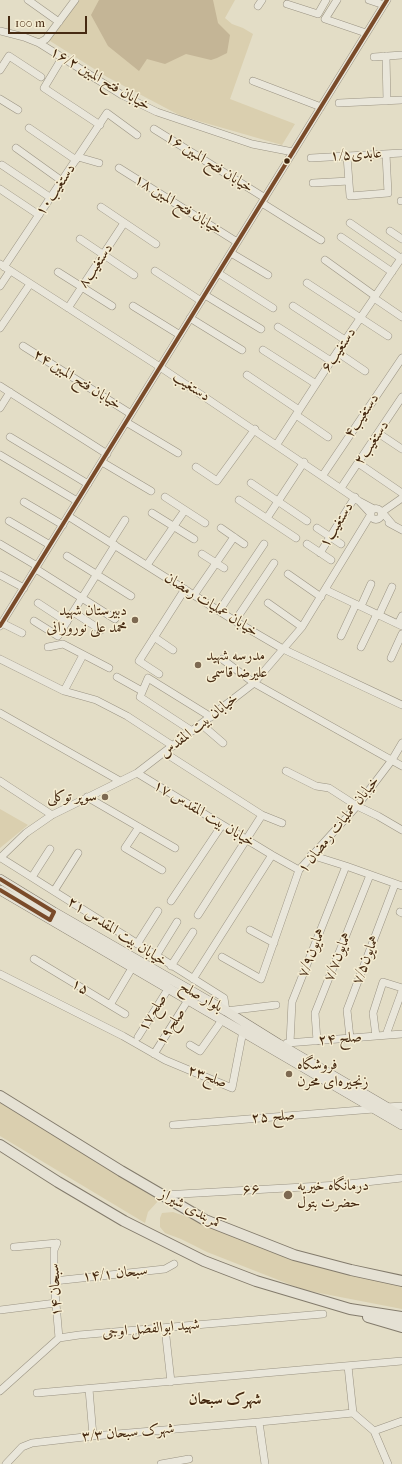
<!DOCTYPE html>
<html>
<head>
<meta charset="utf-8">
<style>
	body { margin:0 }
	#map { position:relative; width:402px; height:1464px; overflow:hidden; background:#e3ddc6; font-family:"IM FELL French Canon",serif }
	canvas { display:block }
	.scale { position:absolute; left:8px; top:16px; width:79px; height:18px; box-sizing:border-box; border:2px solid #462a12; border-top:0; padding-left:5px; font-size:12px; line-height:14px; white-space:nowrap; color:#462a12; -webkit-text-stroke:3px #f5edd2; paint-order:stroke }
</style>
</head>
<body>
<div id="map">
<canvas width="402" height="1464"></canvas>
<div class="scale">100 m</div>
</div>
<script>
const g = document.querySelector('canvas').getContext('2d');
g.lineJoin = 'round';
function fillPath(path, color) {
  g.fillStyle = color;
  g.fill(path, 'evenodd');
}
function poly(rows) {
  const path = new Path2D();
  for (const r of rows) {
    if (r.length === 3) {
      path.moveTo(r[0] + r[2], r[1]);
      path.arc(r[0], r[1], r[2], 0, 2 * Math.PI);
      continue;
    }
    path.moveTo(r[0], r[1]);
    for (let i = 2; i < r.length; i += 2) path.lineTo(r[i], r[i + 1]);
  }
  return path;
}
function strokePath(path, color, width, dash) {
  g.strokeStyle = color;
  g.lineWidth = width;
  g.lineCap = dash ? 'butt' : 'round';
  g.setLineDash(dash || []);
  g.stroke(path);
}
function label(font, color, halo, rows, align = 'center') {
  g.font = font + ' "IM FELL French Canon",Amiri,serif';
  g.lineWidth = 3;
  g.setLineDash([]);
  g.textBaseline = 'middle';
  g.strokeStyle = halo;
  g.fillStyle = color;
  for (const [text, x, y, turn = 0] of rows) {
    g.save();
    g.translate(x, y);
    g.rotate((+turn || 0) * Math.PI / 180);
    g.textAlign = isNaN(turn) ? turn : align;
    if (halo) g.strokeText(text, 0, 0);
    g.fillText(text, 0, 0);
    g.restore();
  }
}
const green = poly([
	[77,0,235,0,225,18,232,24,243,28,253,34,230,99,295,124,282,145,181,116,107,77,47,39],
	[0,809,28,825,0,848],
	[0,1102,159,1200,148,1212,145,1223,0,1136],
	[173,1212,196,1220,261,1247,378,1281,402,1285,402,1309,304,1290,207,1252,181,1239,165,1233,160,1227,160,1218,162,1213]
]);
const water = poly([
	[99,0,213,0,218,23,230,35,227,53,217,58,211,60,186,54,165,64,147,59,139,71,108,46,91,15]
]);
const minor = poly([
	[28,0,59,22],
	[337,0,325,19,366,33],
	[369,0,384,5],
	[287,4,318,14,326,0],
	[258,6,262,0],
	[0,31,24,37,39,43,122,95,157,112,252,144,293,152],
	[39,43,46,39,75,0],
	[386,56,387,101],
	[374,57,402,55],
	[62,58,44,88,100,125],
	[0,70,9,56,41,77],
	[253,81,321,107],
	[0,99,18,110],
	[339,103,402,100],
	[29,128,76,160],
	[154,129,265,198],
	[16,148,62,181],
	[347,156,350,196,388,193,386,154],
	[78,157,99,163],
	[311,158,402,153],
	[2,165,51,198],
	[119,168,237,242],
	[313,183,349,181],
	[0,189,39,215],
	[401,201,402,201],
	[262,203,321,240],
	[101,207,156,244],
	[350,223,402,259],
	[390,231,402,239],
	[341,237,392,272],
	[80,239,134,275],
	[231,253,268,275],
	[325,260,375,296],
	[0,264,160,367,359,501,374,509],
	[4,267,107,113,137,135],
	[155,271,201,301],
	[58,272,112,306],
	[218,273,273,308],
	[307,283,388,336],
	[0,286,10,271],
	[205,295,261,329],
	[374,298,402,317],
	[133,306,180,335],
	[293,306,345,340],
	[68,308,124,223],
	[190,318,242,350],
	[278,327,331,361],
	[0,328,30,284],
	[23,346,131,414],
	[263,350,316,384],
	[337,352,365,371],
	[247,375,299,410],
	[0,386,107,454],
	[0,408,10,392],
	[296,415,328,437],
	[126,422,178,453],
	[378,433,402,449],
	[10,437,88,484],
	[277,444,331,361,402,257],
	[0,455,77,501],
	[102,462,151,491],
	[358,463,402,493],
	[196,467,217,481,255,429],
	[323,475,402,358],
	[251,483,307,521],
	[341,488,402,397],
	[165,497,205,523],
	[239,500,296,538],
	[24,502,63,525],
	[376,514,5.5],
	[152,513,194,539],
	[68,516,235,621,283,649,402,705],
	[267,518,304,462],
	[9,521,50,545],
	[389,523,402,530],
	[393,525,382,512,402,498],
	[221,528,244,544],
	[317,528,341,544],
	[111,542,125,520],
	[0,544,37,566],
	[307,544,331,560],
	[320,553,355,497],
	[202,554,224,568],
	[67,556,131,596],
	[147,565,185,510],
	[36,569,115,619],
	[288,574,321,597],
	[0,575,24,588],
	[326,590,402,626],
	[194,595,234,537],
	[38,603,67,622],
	[268,603,302,627],
	[361,606,371,584],
	[219,611,264,544],
	[73,612,101,630],
	[379,615,392,587],
	[34,621,58,636,115,545],
	[235,621,274,563],
	[2,623,22,633],
	[398,624,402,616],
	[0,626,387,0],
	[341,636,356,604],
	[154,637,173,650],
	[48,647,63,644,109,668],
	[361,647,377,614],
	[391,658,402,634],
	[0,659,64,691,96,700,127,716,173,746],
	[222,659,254,683,402,766],
	[159,674,139,661,185,589],
	[117,677,142,691],
	[64,691,83,655],
	[0,713,120,781],
	[201,724,223,743],
	[192,731,140,697,148,678,211,717],
	[165,753,262,815,282,823],
	[286,771,316,786,329,788,357,806,378,816,402,830],
	[137,773,272,855,299,870],
	[0,781,52,815],
	[87,797,175,848],
	[139,827,125,848,162,870],
	[311,855,346,866,402,886],
	[0,858,26,833,52,815,137,773,254,683,302,627,371,514,359,501],
	[1,858,224,998,226,1011,276,1005],
	[32,877,50,849],
	[54,891,78,853],
	[171,901,222,825],
	[400,912,402,913],
	[198,915,262,815],
	[250,930,274,943],
	[137,944,158,911],
	[156,956,177,922],
	[222,957,261,979,299,870,357,806,392,760,402,743],
	[34,959,125,1014],
	[171,966,193,932],
	[0,974,123,1036,165,1060,232,1088,243,1031],
	[193,979,272,855],
	[110,1005,132,968],
	[386,1035,402,991],
	[376,1036,373,1013,383,982,402,988],
	[138,1037,168,989],
	[350,1038,347,1010,395,884],
	[317,1041,315,1013,370,875],
	[287,1043,402,1034],
	[290,1043,292,1002,346,866],
	[190,1045,200,1051,222,1020],
	[154,1054,188,1000],
	[387,1107,402,1106],
	[173,1125,374,1109],
	[163,1195,339,1185,402,1178],
	[57,1243,54,1250,54,1281,59,1338],
	[14,1247,57,1243],
	[54,1281,165,1269,174,1264],
	[0,1310,56,1303],
	[165,1328,171,1382],
	[348,1366,353,1413,374,1431,388,1464],
	[89,1389,93,1436],
	[0,1391,59,1338,79,1335,323,1314],
	[37,1393,402,1361],
	[259,1422,265,1464],
	[374,1431,402,1421],
	[6,1464,22,1447,32,1443,93,1436,259,1422,353,1413],
	[161,1464,189,1459]
]);
const major = poly([
	[0,879,54,912,226,1011,279,1044,402,1116],
	[0,890,402,1125]
]);
const highway = poly([
	[0,1096,121,1171,205,1220,294,1255,351,1270,402,1281],
	[0,1145,58,1182,124,1221,204,1261,256,1281,350,1309,402,1317],
	[368,1317,402,1327]
]);
const bus1 = poly([
	[0,626,387,0],
	[0,879,54,912,50,920,0,890]
]);
const markers = [
	[287,161,3.5,"#462a12"],
	[135,620,4,"#7d6951"],
	[198,665,4,"#7d6951"],
	[105,797,4,"#7d6951"],
	[289,1074,4,"#7d6951"],
	[288,1195,5,"#7d6951"]
];
const streetNames = [
	["خیابان فتح المبین ۱۶/۲",100,79,30],
	["عابدی۱/۵",356,155,-3],
	["خیابان فتح المبین ۱۶",209,163,32],
	["دستغیب۱۰",56,190,-56],
	["خیابان فتح المبین ۱۸",178,205,32],
	["دستغیب۸",96,266,-56],
	["دستغیب۶",339,350,-56],
	["خیابان فتح المبین ۲۴",77,380,32],
	["دستغیب",191,387,33],
	["دستغیب۴",362,416,-56],
	["۲دستغیب",372,443,-56],
	["دستغیب۱",337,525,-58],
	["خیابان عملیات رمضان",211,605,32],
	["خیابان بیت المقدس",199,726,-38],
	["خیابان بیت المقدس ۱۷",204,814,31],
	["خیابان عملیات رمضان ۱",339,825,-51],
	["خیابان بیت المقدس ۲۱",117,932,33],
	["همایون۷/۹",312,953,-68],
	["همایون۷/۷",338,957,-68],
	["همایون۷/۵",366,960,-69],
	["۱۵",80,987,31],
	["بلوار صلح",201,997,30],
	["صلح۱۷",153,1013,-58],
	["صلح۱۹",171,1027,-57],
	["صلح ۲۴",340,1039,-5],
	["صلح۲۳",207,1077,20],
	["صلح ۲۵",273,1117,-5],
	["۶۶",251,1190,-3],
	["کمربندی شیراز",192,1210,28],
	["سبحان ۱۴/۱",115,1274,-6],
	["سبحان ۱۴",56,1290,-93],
	["شهید ابوالفضل اوجی",151,1329,-5],
	["۳/۳ شهرک سبحان",128,1433,-5]
];
const poiNames = [
	["دبیرستان شهید",127,611,"right"],
	["محمد علی نوروزانی",127,628,"right"],
	["مدرسه شهید",206,656],
	["علیرضا قاسمی",206,673],
	["سوپر توکلی",97,797,"right"],
	["فروشگاه",297,1065],
	["زنجیره‌ای محرن",297,1082],
	["درمانگاه خیریه",297,1186],
	["حضرت بتول",297,1203]
];
const neighbourhoodNames = [
	["شهرک سبحان",225,1400]
];
fillPath(green, '#dacfaf');
fillPath(water, '#c4b596');
strokePath(minor, '#9a9383', 8);
strokePath(major, '#837b6c', 10);
strokePath(highway, '#837b6c', 12);
strokePath(minor, '#e9e6da', 7);
strokePath(major, '#e5e1d4', 9);
strokePath(highway, '#e5e1d4', 10);
strokePath(bus1, '#7a4b2a', 4);
for (const [x, y, r, color] of markers) {
  const dot = new Path2D();
  dot.arc(x, y, r, 0, 2 * Math.PI);
  g.fillStyle = color;
  g.fill(dot);
  strokePath(dot, '#f5edd2', 1.5);
}
label('15px', '#462a12', '#f5edd2', streetNames);
label('15px', '#462a12', '#f5edd2', poiNames, 'left');
label('bold 16px', '#462a12', '#f5edd2', neighbourhoodNames);
</script>
</body>
</html>
